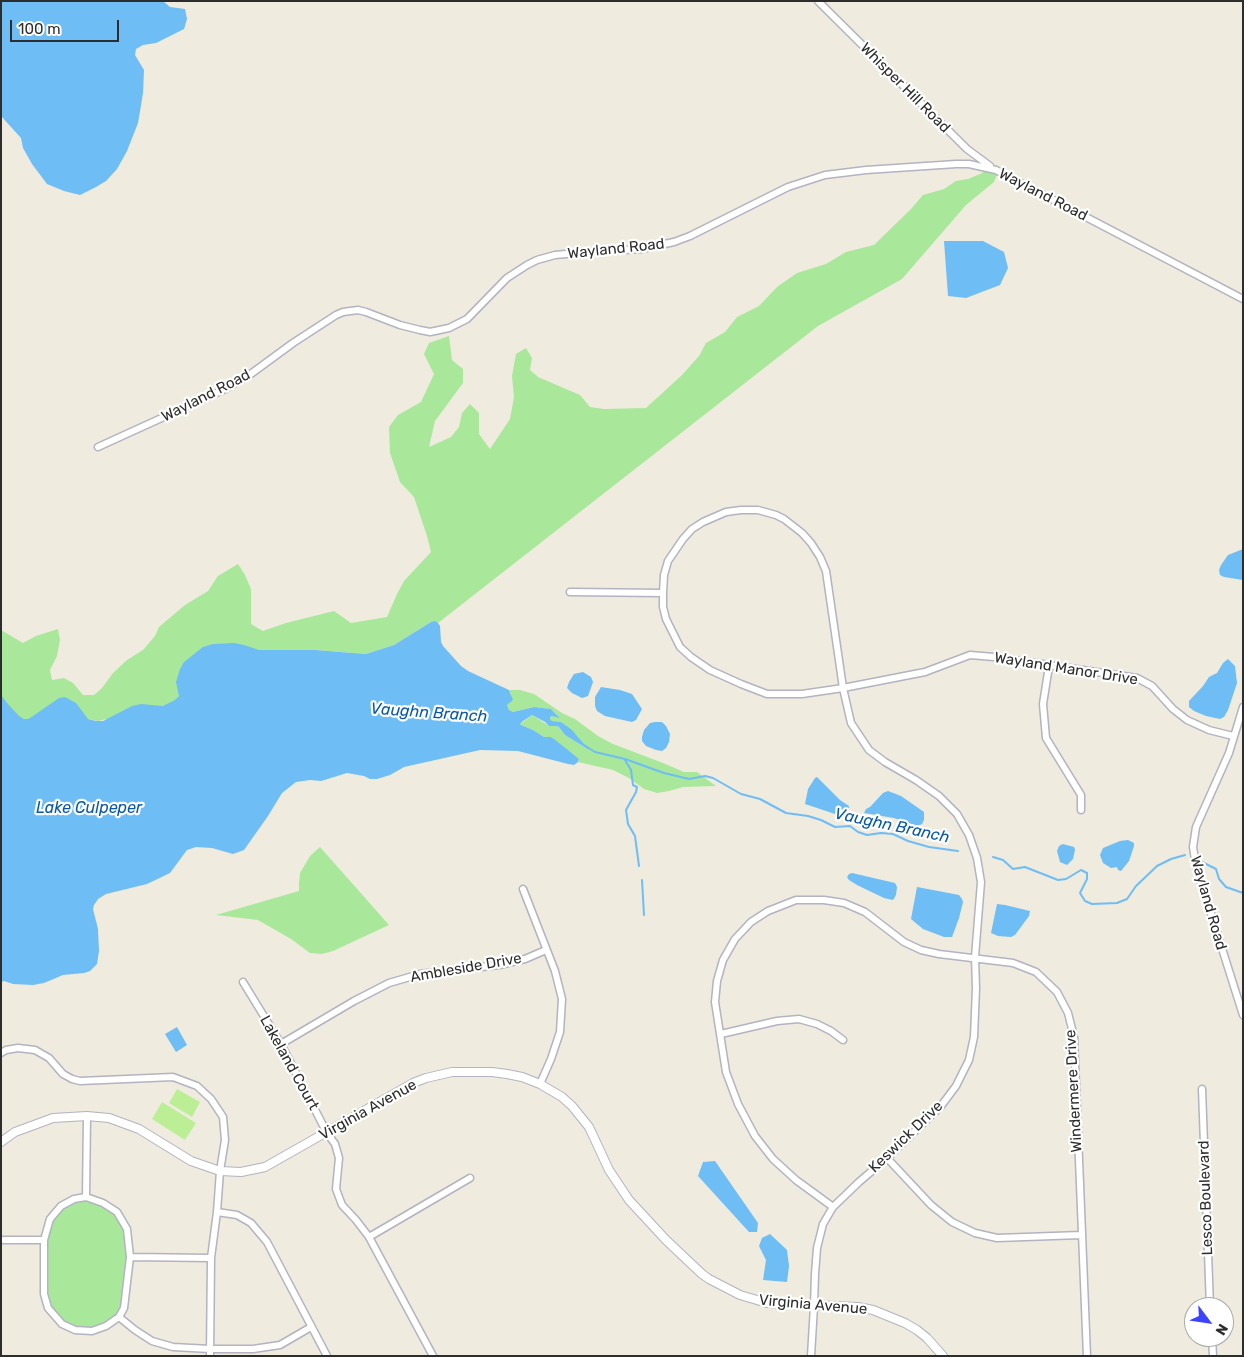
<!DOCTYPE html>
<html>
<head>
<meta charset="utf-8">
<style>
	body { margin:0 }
	#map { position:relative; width:1244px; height:1357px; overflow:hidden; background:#efebdf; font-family:Rubik,sans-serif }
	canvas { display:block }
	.frame { position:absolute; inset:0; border:2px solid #2d2d2d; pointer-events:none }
	.north { position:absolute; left:1184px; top:1297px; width:50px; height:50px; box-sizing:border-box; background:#fff; border:1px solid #ababab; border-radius:50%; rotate:121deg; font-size:14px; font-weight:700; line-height:20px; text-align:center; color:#2d2d2d }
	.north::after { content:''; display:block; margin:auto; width:18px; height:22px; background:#3c44ff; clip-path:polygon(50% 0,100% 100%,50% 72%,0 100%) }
	.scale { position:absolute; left:10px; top:20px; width:109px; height:22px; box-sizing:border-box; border:2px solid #2d2d2d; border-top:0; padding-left:6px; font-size:15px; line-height:18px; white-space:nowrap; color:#2d2d2d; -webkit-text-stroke:4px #fff; paint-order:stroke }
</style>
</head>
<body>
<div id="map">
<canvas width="1244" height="1357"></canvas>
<div class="frame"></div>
<div class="north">N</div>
<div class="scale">100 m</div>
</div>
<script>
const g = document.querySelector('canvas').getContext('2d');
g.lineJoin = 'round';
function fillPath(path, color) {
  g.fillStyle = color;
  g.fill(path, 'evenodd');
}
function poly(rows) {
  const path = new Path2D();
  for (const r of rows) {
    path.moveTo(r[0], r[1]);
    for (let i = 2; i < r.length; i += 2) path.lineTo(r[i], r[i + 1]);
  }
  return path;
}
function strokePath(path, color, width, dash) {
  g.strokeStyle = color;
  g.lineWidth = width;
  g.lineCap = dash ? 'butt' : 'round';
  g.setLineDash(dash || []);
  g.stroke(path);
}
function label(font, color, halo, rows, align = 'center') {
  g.font = font + ' Rubik,sans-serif';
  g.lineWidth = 4.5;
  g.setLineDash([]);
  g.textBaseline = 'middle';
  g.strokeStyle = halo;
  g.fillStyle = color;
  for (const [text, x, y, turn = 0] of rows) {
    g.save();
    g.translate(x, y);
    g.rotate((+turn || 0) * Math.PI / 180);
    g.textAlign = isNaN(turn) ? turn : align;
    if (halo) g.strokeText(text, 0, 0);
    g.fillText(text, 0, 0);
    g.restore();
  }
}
const green = poly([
	[987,170,994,171,997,174,994,182,966,205,902,279,818,326,438,623,431,622,394,645,366,654,315,650,259,650,180,693,179,699,165,706,98,721,83,718,29,720,16,717,1,697,1,630,23,643,36,636,58,629,60,640,57,656,50,670,52,680,64,678,73,683,83,695,94,695,102,688,113,673,127,660,143,650,155,636,159,627,185,605,208,591,218,576,238,564,245,575,251,589,251,624,263,631,286,623,334,611,351,623,387,617,397,594,404,581,431,552,427,536,414,497,400,482,390,453,389,427,398,415,421,402,434,374,424,354,429,343,449,336,452,360,463,369,463,383,435,421,429,447,451,437,459,427,462,413,470,404,479,413,479,434,490,449,510,419,514,397,512,376,516,354,526,348,532,358,530,370,538,377,580,395,590,407,604,409,646,408,682,375,699,356,706,343,725,332,737,317,759,306,777,287,797,273,826,264,846,252,874,245,911,209,923,195,944,189,956,181,968,179,980,174],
	[509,690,520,690,534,694,562,713,575,719,598,736,613,744,663,763,684,772,697,772,716,786,683,787,669,791,657,793,644,789,629,778,613,770,578,762,579,759,551,737,544,737,533,730,521,725,520,724,532,715,549,726,556,726,559,727,565,735,587,749,580,741,577,736,561,722,552,721,549,719,550,717,552,716,559,717,551,709,534,707,513,712,509,710,507,705,509,703,511,694],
	[320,847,389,925,333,951,322,954,310,953,291,939,258,920,216,915,299,891,299,883,300,873,310,856],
	[86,1197,117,1212,127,1229,130,1257,124,1308,119,1317,97,1329,75,1330,58,1318,48,1308,44,1294,44,1240,50,1219,61,1206]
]);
const pitch = poly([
	[177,1089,200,1102,192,1117,169,1103],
	[162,1102,196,1123,185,1140,152,1119]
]);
const water = poly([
	[1,1,163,1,170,7,185,9,187,19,184,29,156,43,143,45,136,49,135,55,144,70,143,93,138,123,127,151,117,169,106,181,96,187,80,195,64,191,47,184,32,164,23,148,21,138,1,116],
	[944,241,983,241,1004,252,1008,268,1000,285,966,298,948,296],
	[1243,549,1243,580,1224,577,1220,575,1219,570,1221,565,1228,555],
	[435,621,438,623,440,626,441,642,443,646,461,666,468,671,509,690,513,700,507,705,509,710,513,712,534,707,551,709,560,718,552,716,550,717,550,719,552,721,561,722,572,730,589,750,565,735,559,727,556,726,549,726,545,722,532,715,523,721,520,724,521,725,533,730,544,737,551,737,554,739,568,750,579,759,578,762,574,765,568,764,518,751,480,750,404,767,390,775,377,779,370,779,364,776,347,773,321,781,310,780,296,782,282,793,268,816,244,850,233,854,212,848,196,847,187,850,170,873,147,884,106,894,98,899,94,905,93,909,98,929,99,951,97,964,90,971,84,973,63,975,44,983,33,985,13,984,4,981,1,982,1,695,7,703,19,716,24,719,28,719,33,716,59,698,65,697,76,703,88,719,96,721,103,721,132,706,141,704,163,706,175,700,179,696,176,682,180,669,184,662,203,647,213,644,234,643,244,645,259,650,315,650,366,654,394,645,431,622],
	[1228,659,1235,666,1237,683,1228,710,1224,717,1220,719,1206,716,1194,711,1189,707,1189,701,1203,686,1209,677,1217,673,1223,663],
	[583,672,591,677,593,682,588,696,582,698,572,693,567,688,569,682,574,674],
	[601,687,620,690,632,694,642,709,636,720,632,722,605,716,597,711,595,706,595,697],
	[655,722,662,722,666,726,670,734,669,742,666,748,662,751,656,750,646,746,642,741,642,737,644,730,650,723],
	[817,777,840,800,849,806,848,816,841,816,805,804,808,789,815,778],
	[888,791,901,796,924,812,924,820,922,824,917,826,894,818,864,813,866,809,870,807,883,793],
	[1128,840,1134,843,1134,846,1129,861,1121,871,1118,870,1117,867,1111,868,1103,863,1100,855,1103,848,1120,841],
	[1063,844,1074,847,1075,850,1073,859,1067,865,1060,862,1057,851,1059,846],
	[852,873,895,883,897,887,896,895,893,900,884,898,857,885,849,880,847,877,849,874],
	[917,887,959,895,962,899,963,902,959,918,952,937,944,937,923,929,911,919],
	[997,904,1005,905,1030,911,1029,916,1015,935,1011,937,998,936,991,933],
	[177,1027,187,1045,176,1052,165,1034],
	[715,1161,758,1223,757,1232,749,1232,698,1176,703,1162],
	[770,1234,787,1250,789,1266,787,1282,763,1280,766,1260,759,1246,762,1238]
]);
const stream = poly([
	[584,745,595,752,625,759,664,773,689,779,705,776,713,778,741,794,760,799,786,813,808,816,821,820,835,827,850,826,858,832,867,835,881,833,893,834,908,841,929,847,958,851],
	[625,760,631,770,633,785,637,787,636,792,626,810,628,824,635,836,639,866],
	[993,857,1003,860,1013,869,1025,867,1058,880,1066,879,1081,870,1087,873,1087,879,1080,893,1085,901,1092,904,1117,903,1127,899,1136,886,1157,866,1171,859,1185,855],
	[1202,862,1216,869,1219,879,1226,887,1243,893],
	[642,880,644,915]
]);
const minor = poly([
	[818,1,967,149,990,166],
	[98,447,223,390,248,376,293,343,336,315,343,312,358,310,366,312,400,325,420,330,430,332,449,328,467,319,507,278,527,265,537,260,555,255,587,252,641,249,674,242,690,236,788,187,825,175,866,170,956,164,969,164,996,170,1243,299],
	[741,510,758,510,776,515,784,519,802,533,811,543,820,557,826,571,843,688,802,694,767,694,741,684,710,670,691,657,680,647,666,619,663,607,663,593,664,575,668,561,683,539,692,529,703,522,726,512,741,510],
	[570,592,663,593],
	[1049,666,1043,704,1046,738,1081,795,1081,810],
	[1243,707,1229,753,1196,827,1193,847,1196,866,1243,1015],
	[523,889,555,971,562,999,560,1032,551,1059,540,1084],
	[243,982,281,1044,327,1133,335,1144,339,1158,336,1189,342,1205,356,1220,369,1237,433,1356],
	[721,1034,777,1021,799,1019,817,1024,831,1031,843,1040],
	[281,1044,354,1001,389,983,420,974,499,965,525,959,546,950],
	[1,1053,6,1050,18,1048,35,1050,49,1058,63,1074,72,1079,80,1081,173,1077,197,1086,211,1099,223,1117,225,1140,220,1171,217,1212,211,1258,210,1356],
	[1202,1089,1210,1307],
	[887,1158,931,1205,952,1222,975,1233,997,1238,1081,1235],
	[86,1197,103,1203,117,1212,127,1229,130,1257,124,1308,119,1317,106,1326,92,1331,75,1330,62,1324,48,1308,44,1294,44,1240,50,1219,61,1206,74,1199,86,1197],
	[86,1197,87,1116],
	[833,1207,796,1180,773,1159,755,1136,738,1104,726,1072,715,1002,717,981,723,960,735,939,751,922,768,911,796,900,824,900,844,903,865,912,904,942,921,950,939,954,1013,963,1036,972,1057,992,1068,1013,1074,1037,1087,1356],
	[217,1212,237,1215,251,1223,267,1242,327,1356],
	[369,1237,470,1178],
	[1,1240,44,1240],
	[130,1257,211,1258],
	[119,1317,135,1330,152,1341,173,1347,210,1349,253,1349,280,1345,311,1327],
	[1212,1337,1213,1356],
	[811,1356,814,1306,815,1274,817,1248,823,1224,833,1207,859,1182,887,1158,941,1106,956,1086,969,1060,974,1037,976,988,975,957,981,882,977,858,969,835,957,814,939,796,916,780,885,762,869,750,851,723,843,688,925,672,970,655,994,657,1137,678,1152,686,1173,709,1187,720,1209,730,1233,736]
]);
const tertiary = poly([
	[1,1142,15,1132,53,1118,87,1116,109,1118,139,1129,191,1161,220,1171,241,1172,265,1167,413,1083,426,1078,452,1072,492,1072,507,1074,522,1077,540,1084,562,1097,572,1106,589,1127,609,1170,629,1200,666,1240,702,1274,709,1279,740,1295,767,1303,858,1307,873,1310,905,1323,917,1330,927,1338,943,1356]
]);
const streetNames = [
	["Whisper Hill Road",905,88,45],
	["Wayland Road",1043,195,27],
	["Wayland Road",616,249,-6],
	["Wayland Road",206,396,-27],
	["Wayland Manor Drive",1066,669,9],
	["Wayland Road",1208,903,74],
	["Ambleside Drive",466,968,-10],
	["Lakeland Court",289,1063,61],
	["Windermere Drive",1074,1091,-93],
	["Virginia Avenue",368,1110,-29],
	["Keswick Drive",906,1137,-44],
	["Lesco Boulevard",1206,1198,-92],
	["Virginia Avenue",813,1305,5]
];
const waterNames = [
	["Vaughn Branch",429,713,4],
	["Lake Culpeper",89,808],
	["Vaughn Branch",892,826,12]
];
fillPath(green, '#a9e89a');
fillPath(pitch, '#bcef95');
fillPath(water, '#6ebdf5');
strokePath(stream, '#6ebdf5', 2);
strokePath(minor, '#b3b3c1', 9);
strokePath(tertiary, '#b3b3c1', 10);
strokePath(minor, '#fff', 6);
strokePath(tertiary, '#fff', 8);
label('15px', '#2d2d2d', '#fff', streetNames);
label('italic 16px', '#0758a8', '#fff', waterNames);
</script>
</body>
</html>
